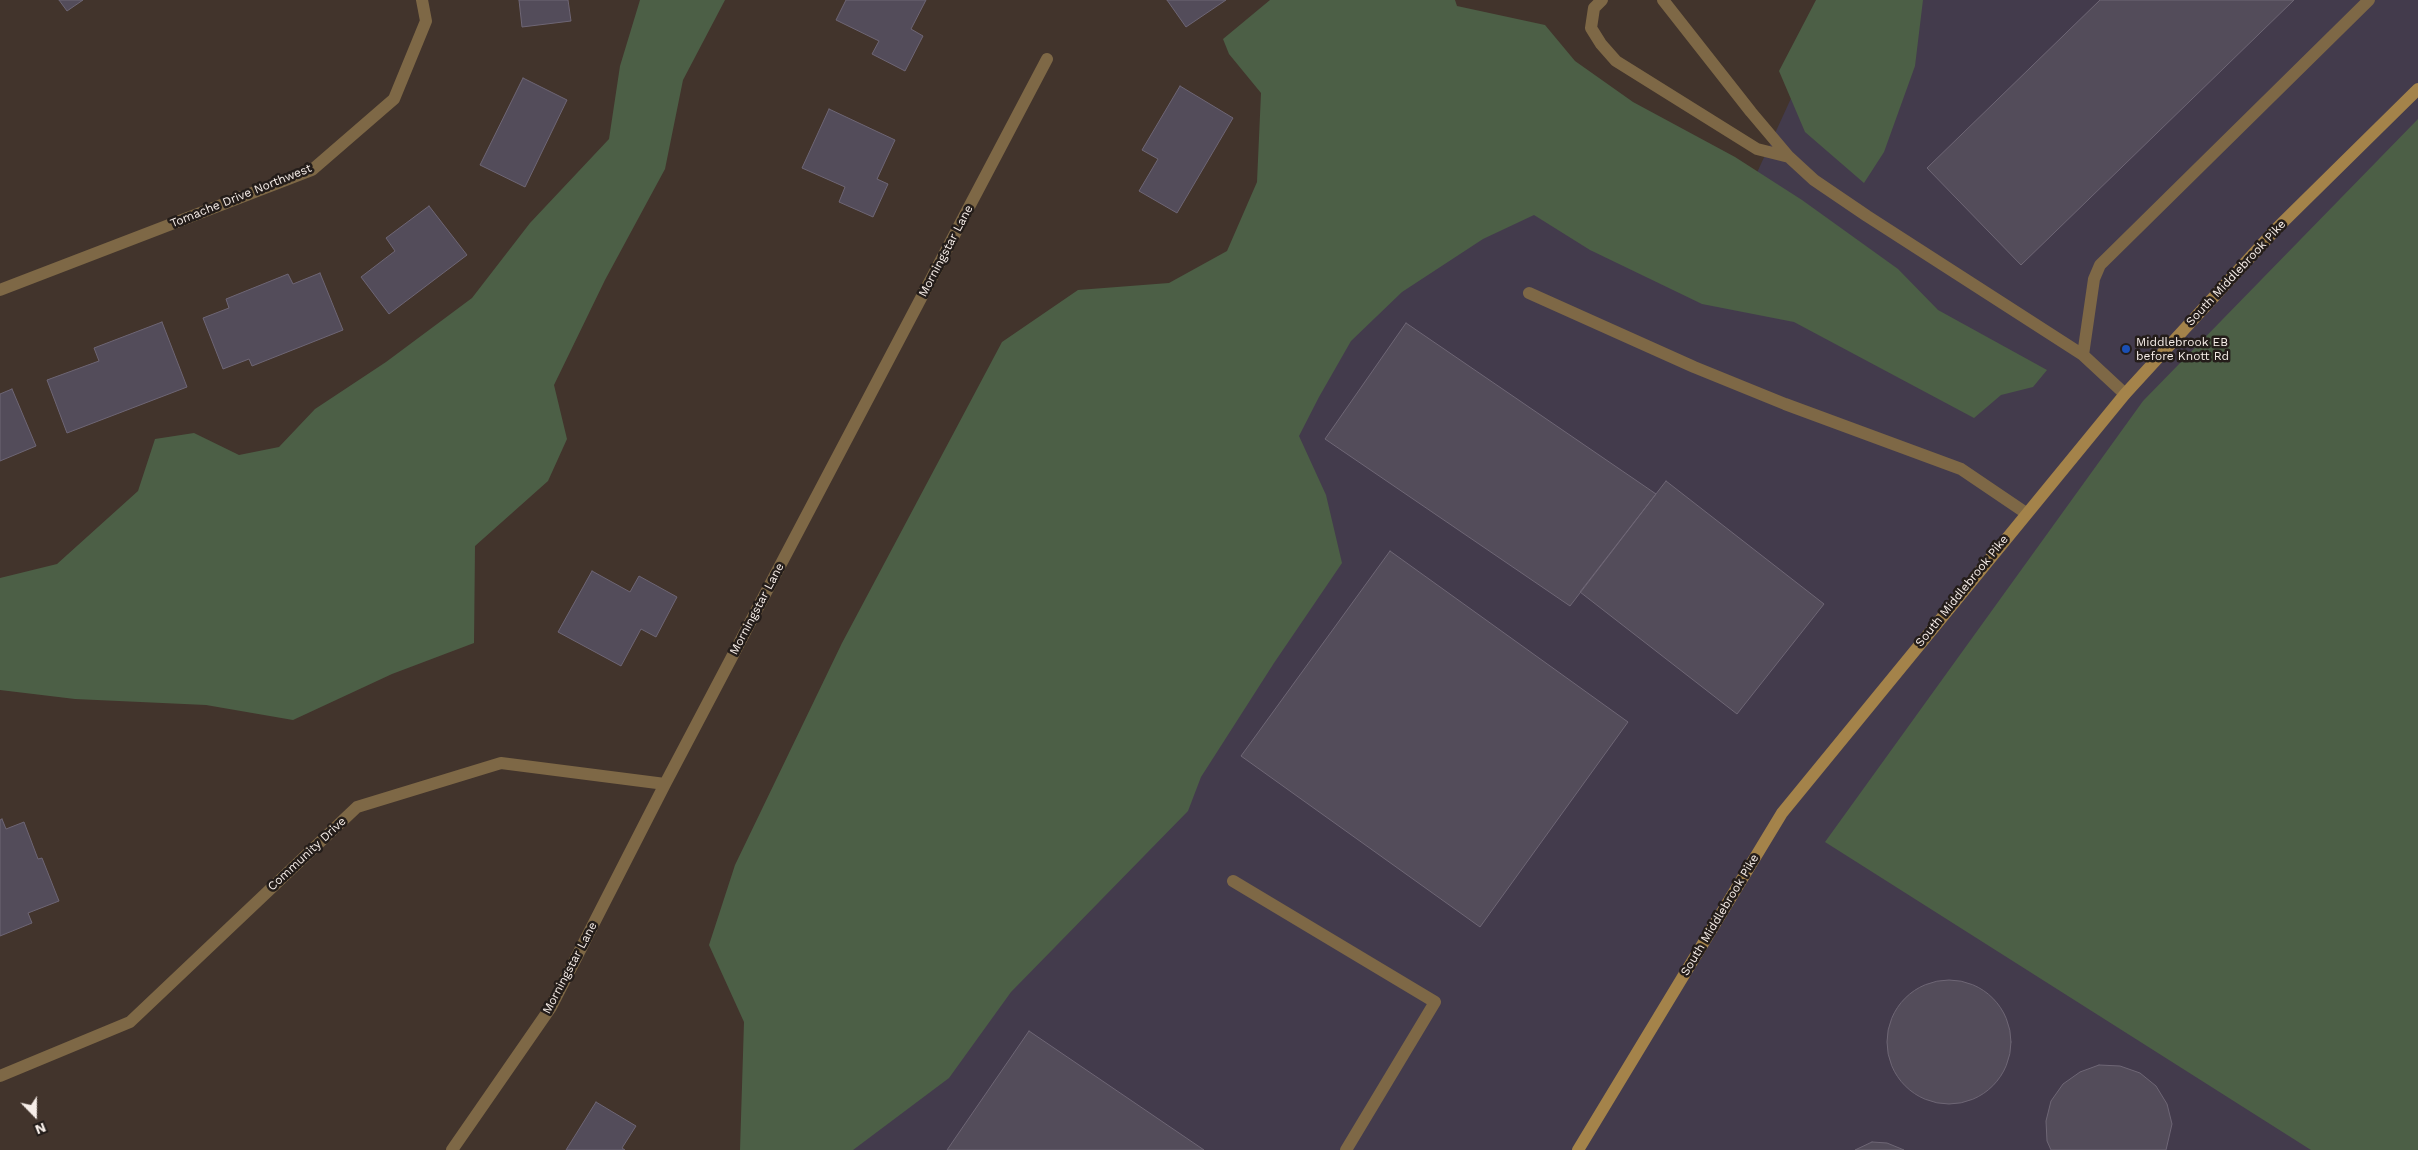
<!DOCTYPE html>
<html>
<head>
<meta charset="utf-8">
<style>
	body { margin:0 }
	#map { position:relative; width:2418px; height:1150px; overflow:hidden; background:#42342c; font-family:"Work Sans",sans-serif }
	canvas { display:block }
	.north { position:absolute; left:10px; top:1090px; width:50px; height:50px; -webkit-text-stroke:4px #241d1a; paint-order:stroke; rotate:158deg; font-size:14px; font-weight:700; line-height:20px; text-align:center; color:#f6ede8 }
	.north::after { content:''; display:block; margin:auto; width:18px; height:22px; background:#f6ede8; clip-path:polygon(50% 0,100% 100%,50% 72%,0 100%) }
</style>
</head>
<body>
<div id="map">
<canvas width="2418" height="1150"></canvas>
<div class="north">N</div>
</div>
<script>
const g = document.querySelector('canvas').getContext('2d');
g.lineJoin = 'round';
function fillPath(path, color) {
  g.fillStyle = color;
  g.fill(path, 'evenodd');
}
function poly(rows) {
  const path = new Path2D();
  for (const r of rows) {
    if (r.length === 3) {
      path.moveTo(r[0] + r[2], r[1]);
      path.arc(r[0], r[1], r[2], 0, 2 * Math.PI);
      continue;
    }
    path.moveTo(r[0], r[1]);
    for (let i = 2; i < r.length; i += 2) path.lineTo(r[i], r[i + 1]);
  }
  return path;
}
function strokePath(path, color, width, dash) {
  g.strokeStyle = color;
  g.lineWidth = width;
  g.lineCap = dash ? 'butt' : 'round';
  g.setLineDash(dash || []);
  g.stroke(path);
}
function label(font, color, halo, rows, align = 'center') {
  g.font = font + ' "Work Sans",sans-serif';
  g.lineWidth = 5;
  g.setLineDash([]);
  g.textBaseline = 'middle';
  g.strokeStyle = halo;
  g.fillStyle = color;
  for (const [text, x, y, turn = 0] of rows) {
    g.save();
    g.translate(x, y);
    g.rotate((+turn || 0) * Math.PI / 180);
    g.textAlign = isNaN(turn) ? turn : align;
    if (halo) g.strokeText(text, 0, 0);
    g.fillText(text, 0, 0);
    g.restore();
  }
}
const industrial = poly([
	[1836,0,2418,0,2418,1150,780,1150,1377,18,1755,177]
]);
const green = poly([
	[640,0,725,0,683,80,665,169,605,280,554,385,567,439,548,481,475,546,474,643,392,674,293,720,206,705,75,699,0,690,0,578,57,564,138,491,155,439,194,433,239,455,279,447,315,409,386,362,472,298,530,223,609,139,620,66],
	[1270,0,1455,0,1457,6,1545,25,1575,61,1633,102,1735,157,1802,200,1898,269,1938,310,2047,370,2033,387,2001,395,1974,418,1794,322,1702,304,1590,250,1534,215,1483,239,1402,292,1351,341,1319,397,1299,436,1326,495,1342,563,1274,663,1201,777,1188,811,1011,992,949,1078,853,1150,740,1150,744,1022,709,945,735,865,842,643,1002,342,1078,290,1169,283,1227,251,1257,182,1261,93,1229,54,1223,39],
	[1816,0,1923,0,1915,66,1884,152,1864,183,1805,132,1779,71],
	[2418,119,2418,1150,2311,1150,1825,842,2143,401]
]);
const building = poly([
	[59,0,83,0,67,11,59,0],
	[519,0,568,0,571,21,522,27,519,0],
	[846,0,926,0,911,29,923,36,905,71,872,54,879,41,836,20,846,0],
	[1167,0,1226,0,1186,27,1167,0],
	[2100,0,2294,0,2021,265,1927,168,2100,0],
	[523,78,567,100,525,187,480,165,523,78],
	[1180,86,1233,118,1177,213,1139,191,1158,159,1142,150,1180,86],
	[829,109,895,140,877,179,888,184,873,217,839,202,845,187,802,168,829,109],
	[429,206,467,255,389,314,361,277,395,251,386,238,429,206],
	[320,273,343,330,252,366,249,359,223,369,203,318,229,308,226,299,288,274,293,284,320,273],
	[162,322,187,387,67,433,47,380,99,361,94,348,162,322],
	[1406,323,1656,494,1570,606,1325,439,1406,323],
	[12,389,36,446,0,461,0,394,12,389],
	[1666,481,1824,604,1737,714,1580,592,1666,481],
	[1390,551,1628,722,1480,927,1241,756,1390,551],
	[592,571,630,592,639,576,677,597,656,637,641,629,621,666,558,632,592,571],
	[2,819,6,829,24,822,38,859,42,858,59,901,28,913,32,923,0,936,0,820,2,819],
	[1949,1042,62],
	[1029,1031,1204,1150,947,1150,1029,1031],
	[2099,1065,2120,1066,2140,1073,2156,1086,2167,1104,2172,1124,2166,1150,2051,1150,2047,1141,2046,1121,2051,1101,2063,1084,2080,1072,2099,1065],
	[596,1102,636,1126,622,1148,625,1150,566,1150,596,1102],
	[1872,1142,1887,1143,1904,1150,1855,1150,1872,1142]
]);
const lane = poly([
	[1602,0,1594,8,1591,28,1601,44,1616,61,1757,149,1789,157],
	[1663,0,1751,112,1789,157,1814,180,1867,216,2083,355,2125,394],
	[1529,293,1694,367,1785,404,1961,469,2026,513],
	[2083,355,2094,279,2100,265,2369,0],
	[1233,881,1435,1002,1346,1150]
]);
const street = poly([
	[0,290,312,170,394,99,426,21,422,0],
	[0,1076,130,1022,357,807,501,763,665,784],
	[452,1150,551,1007,665,784,1047,59]
]);
const secondary = poly([
	[1578,1150,1782,813,2125,394,2277,228,2418,89]
]);
const markers = [
	[2126,349,5,"#1a4fb4"]
];
const streetNames = [
	["Tomache Drive Northwest",241,196,-22],
	["Morningstar Lane",946,251,-62],
	["South Middlebrook Pike",2236,273,-47],
	["South Middlebrook Pike",1962,591,-51],
	["Morningstar Lane",757,609,-62],
	["Community Drive",307,854,-43],
	["South Middlebrook Pike",1720,915,-59],
	["Morningstar Lane",570,968,-62]
];
const poiNames = [
	["Middlebrook EB",2136,342],
	["before Knott Rd",2136,356]
];
fillPath(industrial, '#433b4c');
fillPath(green, '#4c5f46');
fillPath(building, '#534c5a');
strokePath(building, '#6e6675', 1);
strokePath(lane, '#7e6846', 12);
strokePath(street, '#7e6846', 12);
strokePath(secondary, '#a4834a', 12);
for (const [x, y, r, color] of markers) {
  const dot = new Path2D();
  dot.arc(x, y, r, 0, 2 * Math.PI);
  g.fillStyle = color;
  g.fill(dot);
  strokePath(dot, '#241d1a', 2);
}
label('12px', '#f6ede8', '#241d1a', streetNames);
label('12px', '#f6ede8', '#241d1a', poiNames, 'left');
</script>
</body>
</html>
